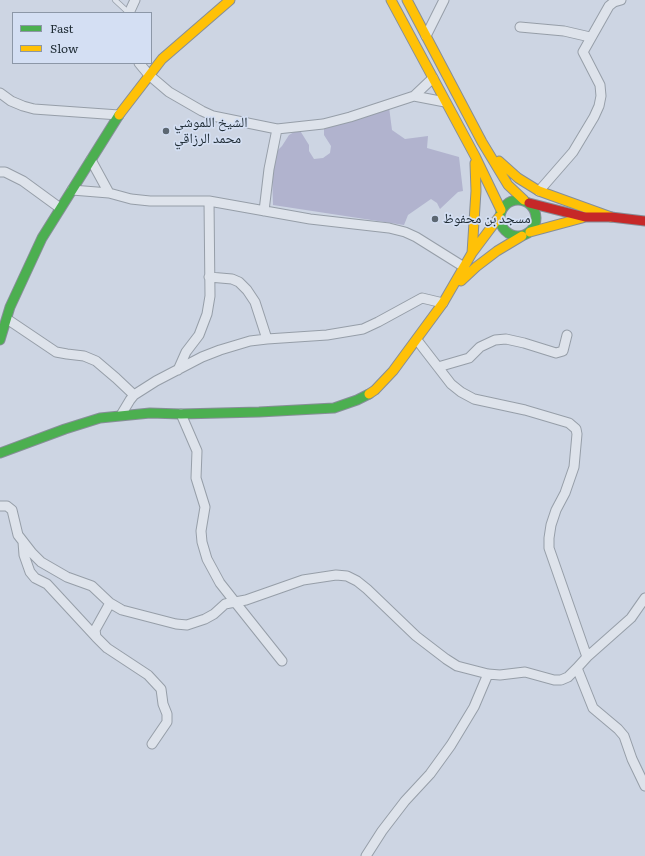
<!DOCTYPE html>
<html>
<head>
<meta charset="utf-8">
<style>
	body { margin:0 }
	#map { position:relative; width:645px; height:856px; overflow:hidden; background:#cdd5e3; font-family:Literata,serif }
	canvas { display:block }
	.legend { position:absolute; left:12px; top:12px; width:140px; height:52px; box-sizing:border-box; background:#d4dff3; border:1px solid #8c97a7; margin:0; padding:5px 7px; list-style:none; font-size:12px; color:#1f2c35 }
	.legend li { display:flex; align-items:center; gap:8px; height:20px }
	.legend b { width:20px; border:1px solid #8c97a7 }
</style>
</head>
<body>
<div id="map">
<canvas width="645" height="856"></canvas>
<ul class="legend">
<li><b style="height:5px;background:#4caf50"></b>Fast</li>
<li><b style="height:5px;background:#ffc107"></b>Slow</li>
</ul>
</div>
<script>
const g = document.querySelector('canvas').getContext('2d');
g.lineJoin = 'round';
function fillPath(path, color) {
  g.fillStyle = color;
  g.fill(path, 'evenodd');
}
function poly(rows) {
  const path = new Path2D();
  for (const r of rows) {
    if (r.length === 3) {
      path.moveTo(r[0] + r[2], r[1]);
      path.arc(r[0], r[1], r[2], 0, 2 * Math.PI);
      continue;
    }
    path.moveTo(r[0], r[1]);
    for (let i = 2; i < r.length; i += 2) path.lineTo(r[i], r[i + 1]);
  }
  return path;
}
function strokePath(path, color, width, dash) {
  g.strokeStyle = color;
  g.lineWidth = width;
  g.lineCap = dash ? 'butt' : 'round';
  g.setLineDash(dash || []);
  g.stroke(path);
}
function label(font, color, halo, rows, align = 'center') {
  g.font = font + ' Literata,"Noto Naskh Arabic",serif';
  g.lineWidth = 3.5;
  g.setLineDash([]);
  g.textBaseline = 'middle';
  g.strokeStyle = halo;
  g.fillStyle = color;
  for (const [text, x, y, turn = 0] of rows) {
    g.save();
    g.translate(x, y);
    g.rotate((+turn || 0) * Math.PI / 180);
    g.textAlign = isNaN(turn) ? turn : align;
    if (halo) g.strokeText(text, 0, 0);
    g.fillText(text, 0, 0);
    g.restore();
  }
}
const cemetery = poly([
	[389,107,392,130,405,139,428,136,427,148,459,157,463,191,458,192,440,209,437,203,431,199,408,215,404,225,273,205,272,171,274,154,282,146,289,135,299,129,309,145,309,151,314,159,323,158,330,153,331,146,324,135,324,127]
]);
const lane = poly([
	[115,0,129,13]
]);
const street = poly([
	[129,13,135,0],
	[520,27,564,31,590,37],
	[426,36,444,0],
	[139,63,149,75,169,92,202,111,213,116,277,129,269,169,264,211],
	[0,93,11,101,23,106,34,109,119,115],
	[414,96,445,102],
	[277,129,323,124,350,117,414,96,433,78],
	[91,160,109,193],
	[0,172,5,172,23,181,60,208],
	[72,190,109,193,131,199,150,201,209,201,310,219,389,228,405,232,416,237,464,267],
	[539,191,573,152,594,117,599,106,601,96,600,85,583,52,609,6,614,2,621,0],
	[209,277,232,279,239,282,247,290,255,302,267,339],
	[7,319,56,352,67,354,84,356,96,361,116,378,134,395],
	[417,340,451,384,461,392,474,399,525,410,569,423,576,429,577,434,574,467,565,493,556,510,551,525,549,538,549,548,587,657],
	[438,367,469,358,480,347,495,340,506,339,524,343,556,353,563,351,567,335],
	[178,370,186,352,199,335,207,314,210,296,209,201],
	[181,414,197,451,196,478,205,507,201,531,202,542,207,559,220,583,235,602,246,600,303,580,336,575,347,576,357,581,367,589,416,636,446,659,457,666,488,674,500,675,525,672,554,680,561,680,568,677,577,668],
	[121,415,130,400,134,395,156,381,202,357,220,350,250,341,267,339,327,335,363,329,378,322,422,298,443,303],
	[0,506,7,506,12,510,18,535,32,553,41,562,67,577,92,586,110,603,122,610,176,624,187,625,205,619,214,614,225,604,235,602,282,661],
	[23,542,24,555,30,572,35,578,47,584,96,637],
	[645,598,631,618,587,657,577,668,593,708,618,729,624,736,632,759,645,786],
	[110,603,95,630,96,637,107,648,148,675,161,689,163,704,167,714,167,722,152,744],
	[366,856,382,831,405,801,430,774,451,745,474,707,488,674]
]);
const fast = poly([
	[518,218,18],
	[0,340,10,307,42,238,119,115],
	[0,453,65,429,100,418,150,413,181,414,259,412,334,408,357,400,369,394]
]);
const slow = poly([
	[391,0,475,156,501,210],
	[407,0,482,142,508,185,524,200],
	[119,115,162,59,230,0],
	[499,161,518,178,539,191,611,217],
	[530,232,582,218],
	[472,253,476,191,475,163],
	[461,281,476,267,497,251,522,236],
	[369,394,375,390,393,371,443,303,472,253,499,217]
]);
const jam = poly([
	[529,203,585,217,611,217,645,221]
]);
const markers = [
	[166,131,4,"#5c6772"],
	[435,219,4,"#5c6772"]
];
const poiNames = [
	["الشيخ اللموشي",174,123],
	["محمد الرزاقي",174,139],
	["مسجد بن محفوظ",443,219]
];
fillPath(cemetery, '#b1b3ce');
strokePath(lane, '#969ea8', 6);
strokePath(street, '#969ea8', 11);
strokePath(fast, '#868e97', 11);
strokePath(slow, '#868e97', 11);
strokePath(jam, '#868e97', 11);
strokePath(lane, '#dee3eb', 4.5);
strokePath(street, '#dee3eb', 9);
strokePath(fast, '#4caf50', 9);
strokePath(slow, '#ffc107', 9);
strokePath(jam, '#c62828', 9);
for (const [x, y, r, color] of markers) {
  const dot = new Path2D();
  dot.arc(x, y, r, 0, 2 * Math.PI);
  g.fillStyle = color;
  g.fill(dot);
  strokePath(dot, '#d4dff3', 1.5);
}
label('14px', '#1f2c35', '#d4dff3', poiNames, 'left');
</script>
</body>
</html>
